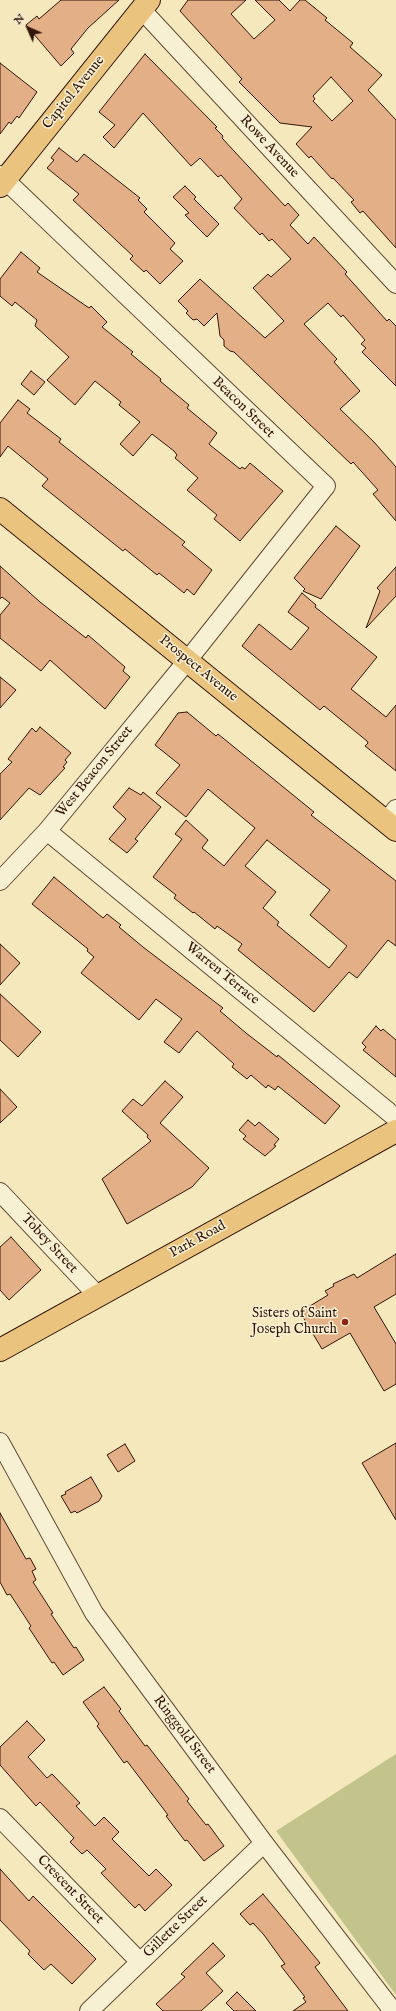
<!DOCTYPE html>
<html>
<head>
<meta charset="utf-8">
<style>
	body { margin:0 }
	#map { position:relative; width:396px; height:2011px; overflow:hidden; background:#f4e8bc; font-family:"IM FELL English",serif }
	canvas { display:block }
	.north { position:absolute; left:8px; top:8px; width:40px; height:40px; -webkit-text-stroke:3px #f8f0d3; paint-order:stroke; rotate:315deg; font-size:11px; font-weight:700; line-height:16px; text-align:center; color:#331509 }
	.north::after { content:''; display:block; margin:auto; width:14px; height:18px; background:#331509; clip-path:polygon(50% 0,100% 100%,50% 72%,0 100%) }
</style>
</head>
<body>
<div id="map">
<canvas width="396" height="2011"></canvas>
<div class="north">N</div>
</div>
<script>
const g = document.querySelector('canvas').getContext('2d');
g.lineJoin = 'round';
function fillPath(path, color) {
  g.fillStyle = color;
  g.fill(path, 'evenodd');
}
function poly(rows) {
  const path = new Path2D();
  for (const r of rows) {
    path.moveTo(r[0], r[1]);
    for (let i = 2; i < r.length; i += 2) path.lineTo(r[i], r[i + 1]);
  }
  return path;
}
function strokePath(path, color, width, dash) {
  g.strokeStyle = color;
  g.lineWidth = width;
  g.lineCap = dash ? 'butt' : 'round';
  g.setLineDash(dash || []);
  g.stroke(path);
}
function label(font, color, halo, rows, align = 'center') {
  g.font = font + ' "IM FELL English",serif';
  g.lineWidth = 3;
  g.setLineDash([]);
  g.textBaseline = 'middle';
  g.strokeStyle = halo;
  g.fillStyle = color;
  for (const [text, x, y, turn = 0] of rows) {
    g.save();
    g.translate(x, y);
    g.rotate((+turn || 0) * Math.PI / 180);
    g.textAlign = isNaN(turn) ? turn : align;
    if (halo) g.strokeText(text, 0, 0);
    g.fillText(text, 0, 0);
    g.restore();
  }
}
const green = poly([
	[396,1754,396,1995,276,1831]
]);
const building = poly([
	[61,0,119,0,88,28,71,49,74,53,61,66,26,25,37,16,39,19,61,0],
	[188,0,246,0,231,14,254,39,275,20,255,0,279,0,290,11,300,0,305,0,327,18,325,20,353,43,350,47,382,75,368,90,396,120,396,248,363,211,360,213,351,202,354,200,333,178,332,179,311,156,309,158,296,144,312,127,280,123,239,82,242,79,180,11,188,0],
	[331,77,353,101,332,121,313,101,315,99,313,96,331,77],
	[145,54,217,127,215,128,223,136,222,138,285,206,288,203,299,215,290,225,308,244,314,237,347,272,345,274,387,321,389,319,396,326,396,386,362,352,366,348,361,344,365,340,343,315,341,317,328,303,304,324,337,359,334,362,360,391,340,409,374,442,396,467,396,521,373,494,378,490,353,462,351,464,234,352,230,351,224,346,224,340,220,336,217,313,204,326,197,319,193,320,186,313,188,311,178,301,200,279,265,338,284,321,253,288,268,274,271,277,291,259,272,239,269,241,262,233,260,235,234,208,242,199,221,175,218,177,200,158,191,166,143,113,114,148,103,137,115,125,99,112,145,54],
	[0,63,37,92,19,118,17,116,11,124,9,122,0,134,0,63],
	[59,148,77,162,84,154,140,198,138,200,147,209,144,212,175,243,170,249,183,261,160,284,146,270,144,272,130,259,133,256,73,200,79,194,47,168,54,160,51,158,59,148],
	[185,186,196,197,194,199,219,224,207,237,185,215,189,213,173,197,185,186],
	[21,252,40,268,37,272,89,308,91,306,107,322,102,327,133,352,131,354,161,379,160,381,189,405,187,408,217,433,209,444,210,445,240,469,242,467,245,469,250,463,283,491,240,541,214,519,217,515,187,490,198,478,175,458,177,455,174,451,152,434,133,456,120,444,140,422,119,405,121,402,95,381,75,405,47,380,69,357,35,326,37,320,15,302,12,306,0,296,0,279,21,252],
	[31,371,45,382,34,395,21,384,31,371],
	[18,400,30,409,27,413,61,439,59,442,185,542,182,545,212,570,194,595,187,589,184,593,159,573,157,575,125,549,123,551,42,486,48,479,8,446,0,457,0,423,18,400],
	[336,526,360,546,321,599,303,591,305,589,294,578,336,526],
	[0,566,40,602,86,638,88,635,125,667,123,671,130,677,105,709,50,660,41,671,0,638,0,615,10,603,2,597,0,599,0,566],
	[396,567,396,596,366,628,380,591,377,588,396,567],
	[302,593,316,605,315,607,377,657,351,689,386,717,396,705,396,771,365,746,368,743,367,741,324,706,320,710,242,646,259,624,291,650,309,628,288,612,302,593],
	[0,677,16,690,0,708,0,677],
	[187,712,216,736,218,734,314,812,311,815,396,881,396,946,388,940,357,978,349,972,314,1012,238,950,242,944,217,926,215,929,194,912,193,913,174,898,176,895,153,877,182,839,175,834,186,820,208,840,202,848,224,866,255,828,208,789,186,817,156,793,180,765,155,745,178,713,187,712],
	[267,840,330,890,310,915,347,946,329,968,277,925,279,922,263,908,276,892,245,866,267,840],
	[40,727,71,753,65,760,67,762,63,767,65,768,40,795,29,788,0,820,0,774,12,762,8,759,32,728,36,732,40,727],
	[129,788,141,795,143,792,161,807,135,839,138,841,127,853,109,839,126,819,113,807,129,788],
	[54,877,103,918,107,914,121,925,119,927,143,947,223,1008,220,1011,246,1033,277,1057,278,1055,340,1106,325,1124,278,1086,275,1090,268,1085,266,1088,251,1075,247,1079,232,1067,234,1064,197,1031,179,1053,164,1042,182,1019,156,999,139,1020,81,973,94,957,87,951,88,949,32,904,54,877],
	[0,944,20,963,0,985,0,944],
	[0,994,41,1032,18,1057,0,1040,0,994],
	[376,1026,381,1031,383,1029,396,1040,396,1077,363,1050,366,1047,362,1043,376,1026],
	[165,1081,183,1097,160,1123,209,1168,192,1187,127,1224,102,1179,151,1141,147,1137,148,1135,122,1111,133,1099,142,1106,165,1081],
	[0,1089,17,1107,0,1123,0,1089],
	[248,1120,255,1126,259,1122,279,1139,274,1145,276,1146,265,1156,243,1139,246,1136,239,1130,248,1120],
	[11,1237,41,1270,9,1300,0,1290,0,1247,11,1237],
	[396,1254,396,1294,374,1307,396,1344,396,1384,384,1391,350,1333,322,1349,300,1312,328,1295,325,1291,334,1286,333,1284,354,1274,357,1278,396,1254],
	[396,1443,396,1520,362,1463,396,1443],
	[125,1444,135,1461,118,1472,107,1455,125,1444],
	[91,1477,102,1496,99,1501,77,1513,75,1511,71,1513,61,1496,66,1494,65,1492,91,1477],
	[0,1513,26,1559,30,1558,36,1569,32,1571,36,1580,33,1582,53,1613,51,1614,74,1648,76,1647,84,1660,63,1675,54,1662,52,1663,29,1628,31,1626,10,1594,7,1595,0,1582,0,1513],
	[104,1687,121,1709,119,1711,145,1746,147,1745,189,1799,187,1801,206,1825,208,1824,224,1846,204,1861,187,1840,185,1841,166,1816,168,1815,127,1761,124,1763,97,1726,99,1724,83,1702,104,1687],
	[27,1721,45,1740,28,1757,47,1778,52,1774,80,1803,76,1806,95,1826,104,1817,119,1832,112,1839,149,1876,156,1869,172,1885,145,1911,139,1904,135,1908,101,1873,106,1869,87,1850,82,1854,70,1842,74,1838,40,1802,36,1806,0,1765,0,1747,27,1721],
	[0,1869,29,1901,33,1896,96,1959,72,1984,51,1964,44,1970,28,1954,30,1951,0,1920,0,1869],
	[263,1894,320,1963,315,1967,348,2011,293,2011,306,2002,303,1998,305,1997,281,1966,285,1964,264,1935,253,1923,250,1925,240,1914,263,1894],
	[213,1943,225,1956,206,1973,223,1991,201,2011,163,2011,156,2004,185,1977,181,1974,213,1943],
	[237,1992,256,2011,234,2011,226,2003,237,1992]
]);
const minor = poly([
	[141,9,396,284],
	[0,175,326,486,187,661,47,831,0,881],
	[386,822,396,809],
	[47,831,396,1118],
	[0,1192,98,1296],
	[0,1442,94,1613,264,1843,393,2011],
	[0,1818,140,1962],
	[89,2011,264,1843]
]);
const major = poly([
	[0,186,149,0],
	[0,509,396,830],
	[0,1350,396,1131]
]);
const markers = [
	[345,1322,4,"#8f2418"]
];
const streetNames = [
	["Capitol Avenue",74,93,-51],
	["Rowe Avenue",269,147,47],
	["Beacon Street",243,408,44],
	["Prospect Avenue",198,669,39],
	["West Beacon Street",95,772,-51],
	["Warren Terrace",222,974,39],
	["Park Road",198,1240,-29],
	["Tobey Street",49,1244,47],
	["Ringgold Street",184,1735,53],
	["Crescent Street",70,1890,46],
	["Gillette Street",176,1927,-44]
];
const poiNames = [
	["Sisters of Saint",337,1314],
	["Joseph Church",337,1330]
];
fillPath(green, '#c2c48c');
fillPath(building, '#e3af87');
strokePath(building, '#331509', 1);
strokePath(minor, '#634a36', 20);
strokePath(major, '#331509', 24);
strokePath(minor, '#f8f0d3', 18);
strokePath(major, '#eac47e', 22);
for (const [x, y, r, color] of markers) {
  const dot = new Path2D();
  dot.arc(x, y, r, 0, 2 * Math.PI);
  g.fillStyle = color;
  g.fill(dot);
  strokePath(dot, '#f8f0d3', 1.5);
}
label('14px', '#331509', '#f8f0d3', streetNames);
label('14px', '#331509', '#f8f0d3', poiNames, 'right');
</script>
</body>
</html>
